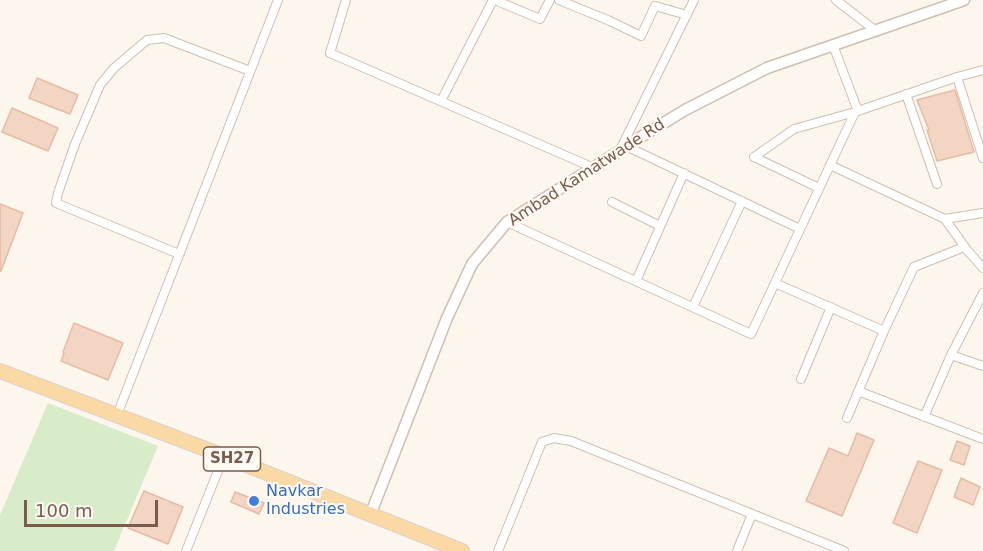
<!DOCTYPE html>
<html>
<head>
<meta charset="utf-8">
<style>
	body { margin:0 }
	#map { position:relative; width:983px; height:551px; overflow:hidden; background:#fdf6ec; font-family:"DejaVu Sans",sans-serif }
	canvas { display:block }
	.scale { position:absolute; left:24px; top:500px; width:134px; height:27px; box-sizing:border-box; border:3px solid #7a5c4d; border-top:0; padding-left:8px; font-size:18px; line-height:21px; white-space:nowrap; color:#7a5c4d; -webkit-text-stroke:4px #fffaf3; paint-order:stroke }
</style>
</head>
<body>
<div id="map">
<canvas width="983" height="551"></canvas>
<div class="scale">100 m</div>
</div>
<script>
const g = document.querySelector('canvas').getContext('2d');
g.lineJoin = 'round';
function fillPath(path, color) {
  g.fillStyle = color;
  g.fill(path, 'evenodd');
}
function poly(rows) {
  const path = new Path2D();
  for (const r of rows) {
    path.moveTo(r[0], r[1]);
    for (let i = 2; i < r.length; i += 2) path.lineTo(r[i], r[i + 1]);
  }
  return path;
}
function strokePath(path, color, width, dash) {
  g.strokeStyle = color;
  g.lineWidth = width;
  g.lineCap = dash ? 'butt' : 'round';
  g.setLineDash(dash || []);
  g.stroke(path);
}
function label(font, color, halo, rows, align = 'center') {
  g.font = font + ' "DejaVu Sans",sans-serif';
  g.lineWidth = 4.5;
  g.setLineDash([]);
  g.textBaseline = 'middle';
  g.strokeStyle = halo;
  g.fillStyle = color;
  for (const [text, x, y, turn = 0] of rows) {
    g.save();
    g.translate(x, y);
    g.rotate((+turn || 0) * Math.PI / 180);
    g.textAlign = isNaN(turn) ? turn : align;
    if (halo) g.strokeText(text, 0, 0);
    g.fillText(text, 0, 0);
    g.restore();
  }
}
const green = poly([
	[48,403,158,446,114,551,0,551,0,515]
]);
const building = poly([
	[37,78,78,95,70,114,29,98,37,78],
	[955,90,974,152,937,161,927,130,929,130,917,100,955,90],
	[12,108,58,128,48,151,2,132,12,108],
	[0,204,23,213,1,271,0,271,0,204],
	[74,323,123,343,108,380,61,361,64,353,63,352,74,323],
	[857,433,874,440,842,516,806,501,829,448,848,456,857,433],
	[957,441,970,446,964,465,950,460,957,441],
	[918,461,942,470,917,533,893,523,918,461],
	[961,478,980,487,973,505,954,497,961,478],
	[144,491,183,507,168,544,128,528,144,491],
	[235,492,264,503,259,514,231,502,235,492]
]);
const minor = poly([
	[346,0,330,53,594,168],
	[495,0,540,19,550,0],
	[559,0,610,21,641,36,655,6,687,15],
	[836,0,876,31],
	[833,45,858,111],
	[957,77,983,158],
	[906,94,937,184],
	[441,101,493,0],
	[626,146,800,229],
	[620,150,694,0],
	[754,157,794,129,855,112,957,77,983,70],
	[754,157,819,188],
	[830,165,945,219,983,213],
	[612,202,660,226],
	[945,219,967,250,983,268],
	[507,222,751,334,855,112],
	[179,254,56,203,58,193,75,144,100,85,114,68,147,40,164,38,250,71],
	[636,281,684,173],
	[775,283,884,331,914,267,964,247],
	[693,307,742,201],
	[951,355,983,366],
	[801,379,831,307],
	[858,391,983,439],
	[117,415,278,0],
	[924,417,951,355,983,293],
	[847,418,884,331],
	[186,551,224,456],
	[498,551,542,442,554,438,571,441,844,551],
	[737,551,752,514]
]);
const tertiary = poly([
	[371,513,447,318,472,264,507,222,618,152,626,146,685,110,767,68,964,0]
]);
const primary = poly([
	[0,371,224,456,462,551]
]);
const markers = [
	[254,501,6,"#3f7fe0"]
];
const shields = [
	[232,459,57]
];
const shieldNames = [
	["SH27",232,459]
];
const streetNames = [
	["Ambad Kamatwade Rd",587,173,-33]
];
const shopNames = [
	["Navkar",266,492],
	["Industries",266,510]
];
fillPath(green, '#d8ecc9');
fillPath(building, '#f3d5c3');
strokePath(building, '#e6bba3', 1.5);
strokePath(minor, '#d1beb0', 10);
strokePath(tertiary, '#d1beb0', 13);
strokePath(primary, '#dad1cd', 16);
strokePath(minor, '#fff', 8);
strokePath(tertiary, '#fff', 10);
strokePath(primary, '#fbd9a5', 14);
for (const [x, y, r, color] of markers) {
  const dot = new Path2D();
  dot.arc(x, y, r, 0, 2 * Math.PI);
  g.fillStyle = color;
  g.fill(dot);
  strokePath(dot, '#fffaf3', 2);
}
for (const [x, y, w] of shields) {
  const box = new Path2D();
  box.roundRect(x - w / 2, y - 12, w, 24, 4.5);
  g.fillStyle = '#fffaf3';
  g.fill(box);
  strokePath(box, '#7a5c4d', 1.5);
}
label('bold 15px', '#7a5c4d', null, shieldNames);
label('16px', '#7a5c4d', '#fffaf3', streetNames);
label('16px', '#366cbe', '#fffaf3', shopNames, 'left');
</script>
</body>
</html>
